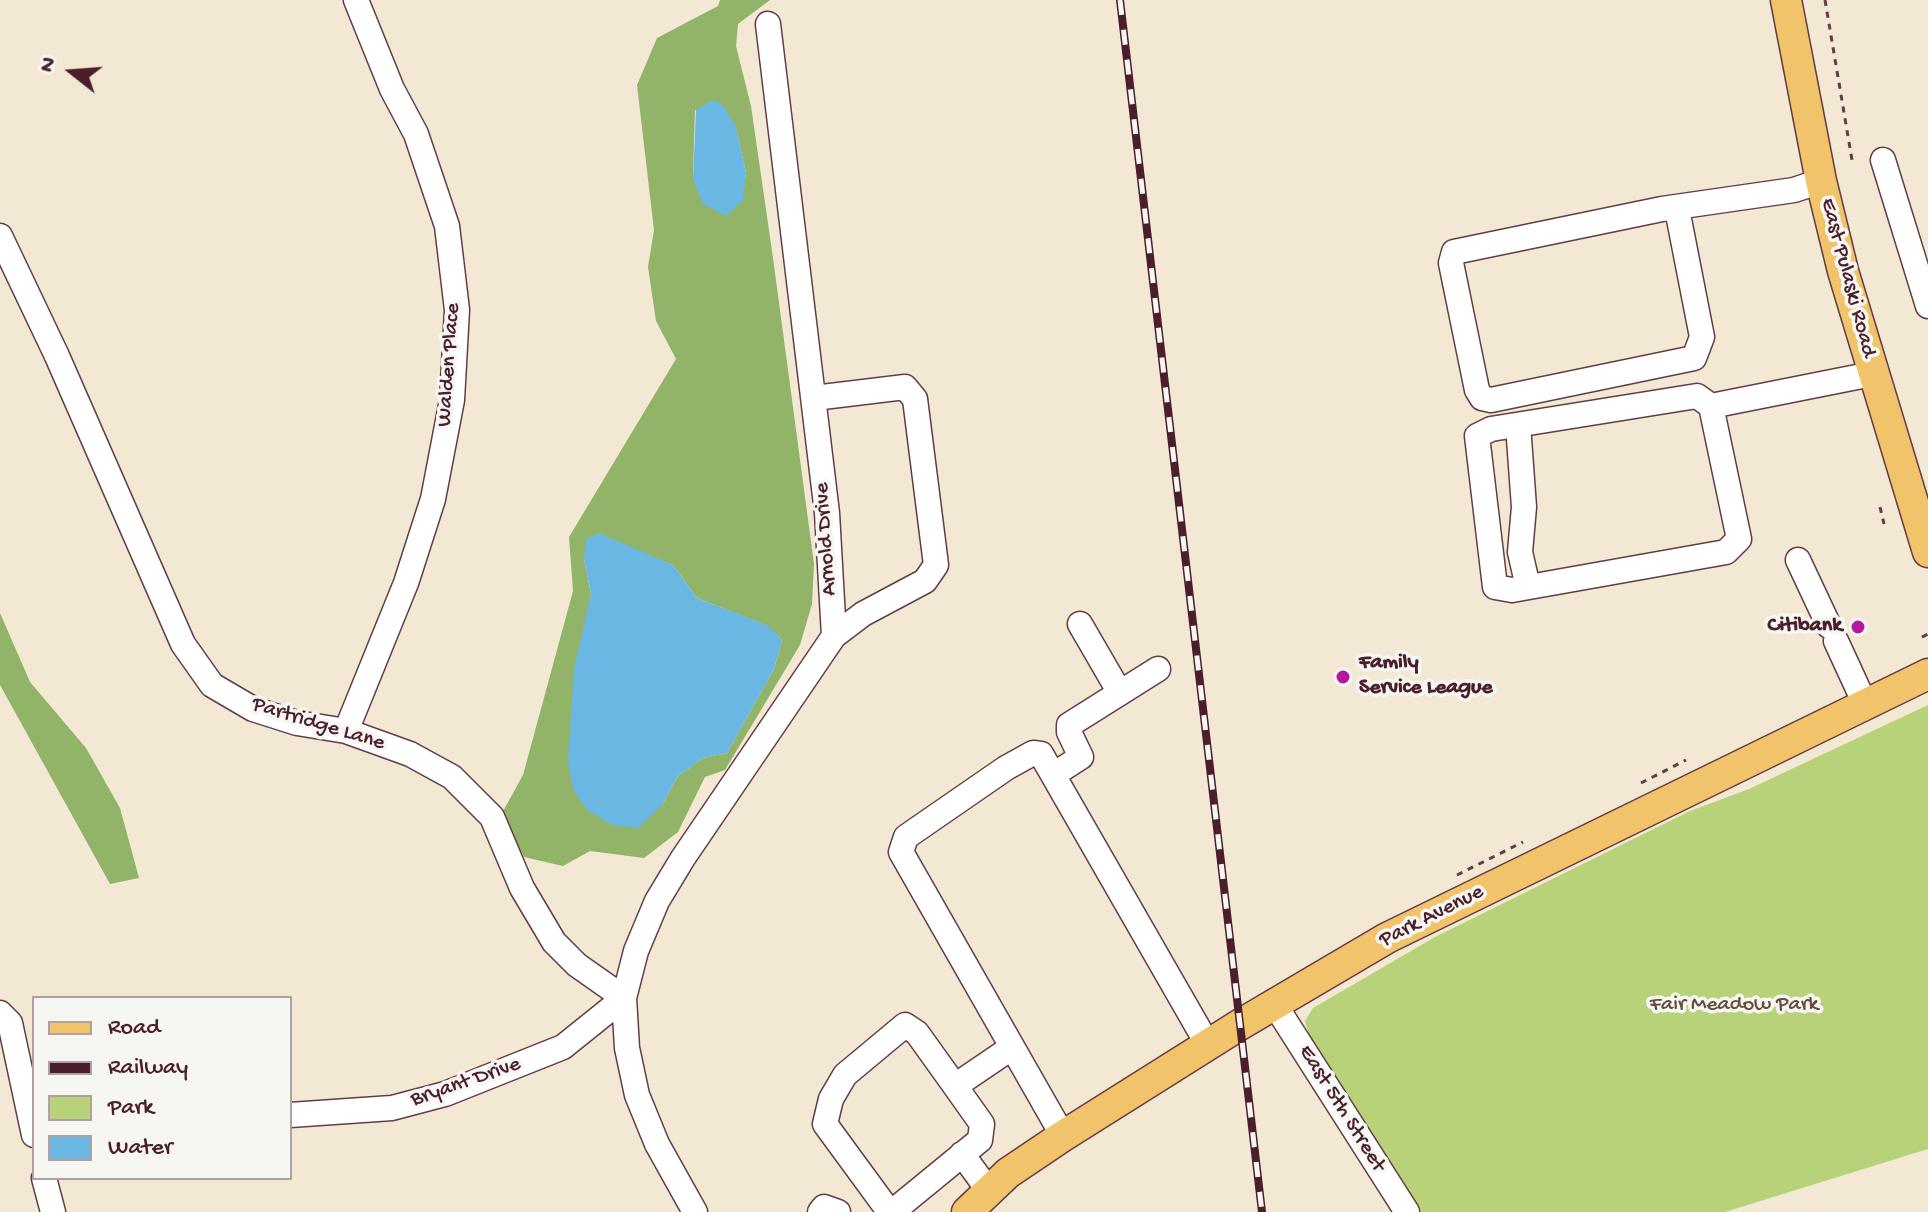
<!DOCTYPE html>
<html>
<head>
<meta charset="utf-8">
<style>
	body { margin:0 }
	#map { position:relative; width:1928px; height:1212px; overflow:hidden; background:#f2e8d4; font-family:"Gochi Hand",sans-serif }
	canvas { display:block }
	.legend { position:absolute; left:32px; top:996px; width:260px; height:184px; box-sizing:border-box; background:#f6f6f2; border:2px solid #b1a0a2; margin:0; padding:10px 14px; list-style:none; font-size:24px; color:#4a1f2b }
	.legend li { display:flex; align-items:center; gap:16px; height:40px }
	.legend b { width:40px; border:2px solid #b1a0a2 }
	.north { position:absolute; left:32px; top:32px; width:80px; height:80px; -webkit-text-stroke:6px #f6f6f2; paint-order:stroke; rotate:287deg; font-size:22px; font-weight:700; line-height:32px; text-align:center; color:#4a1f2b }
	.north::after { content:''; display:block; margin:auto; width:28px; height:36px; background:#4a1f2b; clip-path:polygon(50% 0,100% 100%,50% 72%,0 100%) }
</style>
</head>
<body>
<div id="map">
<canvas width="1928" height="1212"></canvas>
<ul class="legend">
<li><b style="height:10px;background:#f1c36a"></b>Road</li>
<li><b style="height:10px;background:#4a1f2b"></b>Railway</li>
<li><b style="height:22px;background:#b7d278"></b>Park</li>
<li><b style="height:22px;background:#6ab7e4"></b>Water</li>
</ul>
<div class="north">N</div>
</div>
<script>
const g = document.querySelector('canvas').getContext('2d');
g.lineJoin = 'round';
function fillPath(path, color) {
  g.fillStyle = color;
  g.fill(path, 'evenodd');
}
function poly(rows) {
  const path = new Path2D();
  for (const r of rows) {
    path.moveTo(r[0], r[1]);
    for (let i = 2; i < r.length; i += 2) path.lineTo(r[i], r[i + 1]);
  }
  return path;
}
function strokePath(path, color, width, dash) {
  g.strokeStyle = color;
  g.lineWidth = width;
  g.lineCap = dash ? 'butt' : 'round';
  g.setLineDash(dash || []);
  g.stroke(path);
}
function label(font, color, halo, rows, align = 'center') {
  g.font = font + ' "Gochi Hand",sans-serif';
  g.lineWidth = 7;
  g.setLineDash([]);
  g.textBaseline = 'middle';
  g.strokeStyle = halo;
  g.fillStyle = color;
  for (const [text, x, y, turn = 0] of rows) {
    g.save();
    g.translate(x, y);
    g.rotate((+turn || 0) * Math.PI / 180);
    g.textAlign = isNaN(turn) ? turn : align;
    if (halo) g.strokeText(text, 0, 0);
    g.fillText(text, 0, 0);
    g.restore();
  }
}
const green = poly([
	[1928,705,1928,1149,1725,1212,1419,1212,1310,1039,1305,1021,1313,1008,1435,937,1690,811,1749,789]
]);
const forest = poly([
	[720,0,770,0,738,24,736,46,751,106,773,258,814,564,812,604,800,645,725,770,705,777,678,832,644,858,590,851,563,866,524,857,502,813,523,775,573,591,569,537,676,359,656,321,648,267,654,230,637,85,657,38,718,6],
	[695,110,736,128,746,173,742,200,693,179],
	[646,555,673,565,697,598,768,626,782,640,774,669,727,753,703,758,678,776,662,805,586,625,591,594,584,559],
	[0,613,30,682,86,748,120,808,139,878,110,884,0,685]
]);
const water = poly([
	[713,100,723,105,736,127,746,173,743,200,726,216,703,204,693,179,696,110],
	[599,533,673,565,697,598,769,626,782,640,774,669,727,753,703,758,678,776,662,805,638,828,612,825,587,810,573,789,568,762,574,669,591,594,584,559,586,539]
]);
const path = poly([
	[1825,0,1852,160],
	[1880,507,1884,524],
	[1922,637,1928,634],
	[1641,783,1686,760],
	[1457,875,1523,842]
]);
const minor = poly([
	[1883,160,1928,306],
	[1677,209,1702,337,1694,358,1491,400,1482,398,1477,390,1451,263,1454,252,1662,209,1794,190,1821,181],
	[0,236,57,356,183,644,212,685,253,709,297,723,346,731,410,754,452,777,492,817,522,888,554,942,577,965,624,998,627,1048,637,1095,657,1144,695,1212],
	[814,398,905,387,915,399,936,565,925,581,863,614,834,636],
	[1711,406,1739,539,1726,552,1512,590,1495,587,1477,436,1491,429,1697,396,1711,406,1872,374],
	[1518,425,1524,507,1520,552,1528,587],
	[1798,560,1829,626],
	[1080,624,1120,693],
	[1836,641,1865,704],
	[346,731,406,583,433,499,452,400,457,310,447,226,416,134,392,89,356,0],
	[1053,775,1081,757,1069,732,1069,725,1158,669],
	[1275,1005,1407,1212],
	[0,1013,10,1023,34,1135],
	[955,1086,982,1124,980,1140,897,1208,888,1210,825,1124,831,1099,845,1075,905,1025,917,1033,955,1086,1011,1048],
	[290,1115,392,1108,445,1094,563,1047,624,998,636,951,657,901,683,858,834,636,827,513,768,24],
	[1063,1136,901,852,906,837,1006,768,1033,753,1041,754,1208,1045],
	[962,1154,989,1191],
	[44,1178,53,1212],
	[820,1212,824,1207,838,1212]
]);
const major = poly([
	[1786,0,1821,181,1843,271,1928,552],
	[967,1212,1008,1173,1063,1136,1241,1024,1387,938,1928,674]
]);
const rail = poly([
	[1120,0,1262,1212]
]);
const markers = [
	[1858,627,8,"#b5179e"],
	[1343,677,8,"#b5179e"]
];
const streetNames = [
	["East Pulaski Road",1847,278,75],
	["Walden Place",450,365,-86],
	["Arnold Drive",827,539,-94],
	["Partridge Lane",318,725,17],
	["Park Avenue",1432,917,-27],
	["Bryant Drive",466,1083,-19],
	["East 5th Street",1341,1109,58]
];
const poiNames = [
	["Citibank",1842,627],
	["Family",1359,664,"left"],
	["Service League",1359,689,"left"]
];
const parkNames = [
	["Fair Meadow Park",1734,1006]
];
fillPath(green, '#b7d278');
fillPath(forest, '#91b468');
fillPath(water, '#6ab7e4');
strokePath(minor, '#633d44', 27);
strokePath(major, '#633d44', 33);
strokePath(path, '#633d44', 3, [6, 6]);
strokePath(minor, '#fff', 24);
strokePath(major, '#f1c36a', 30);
strokePath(rail, '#4a1f2b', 8);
strokePath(rail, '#f6f6f2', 5, [15]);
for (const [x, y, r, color] of markers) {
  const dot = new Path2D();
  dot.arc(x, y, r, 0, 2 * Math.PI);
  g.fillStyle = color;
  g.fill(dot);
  strokePath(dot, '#f6f6f2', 3);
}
label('22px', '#4a1f2b', '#f6f6f2', streetNames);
label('bold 22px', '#4a1f2b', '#f6f6f2', poiNames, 'right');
label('22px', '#654c3e', '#f6f6f2', parkNames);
</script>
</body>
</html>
